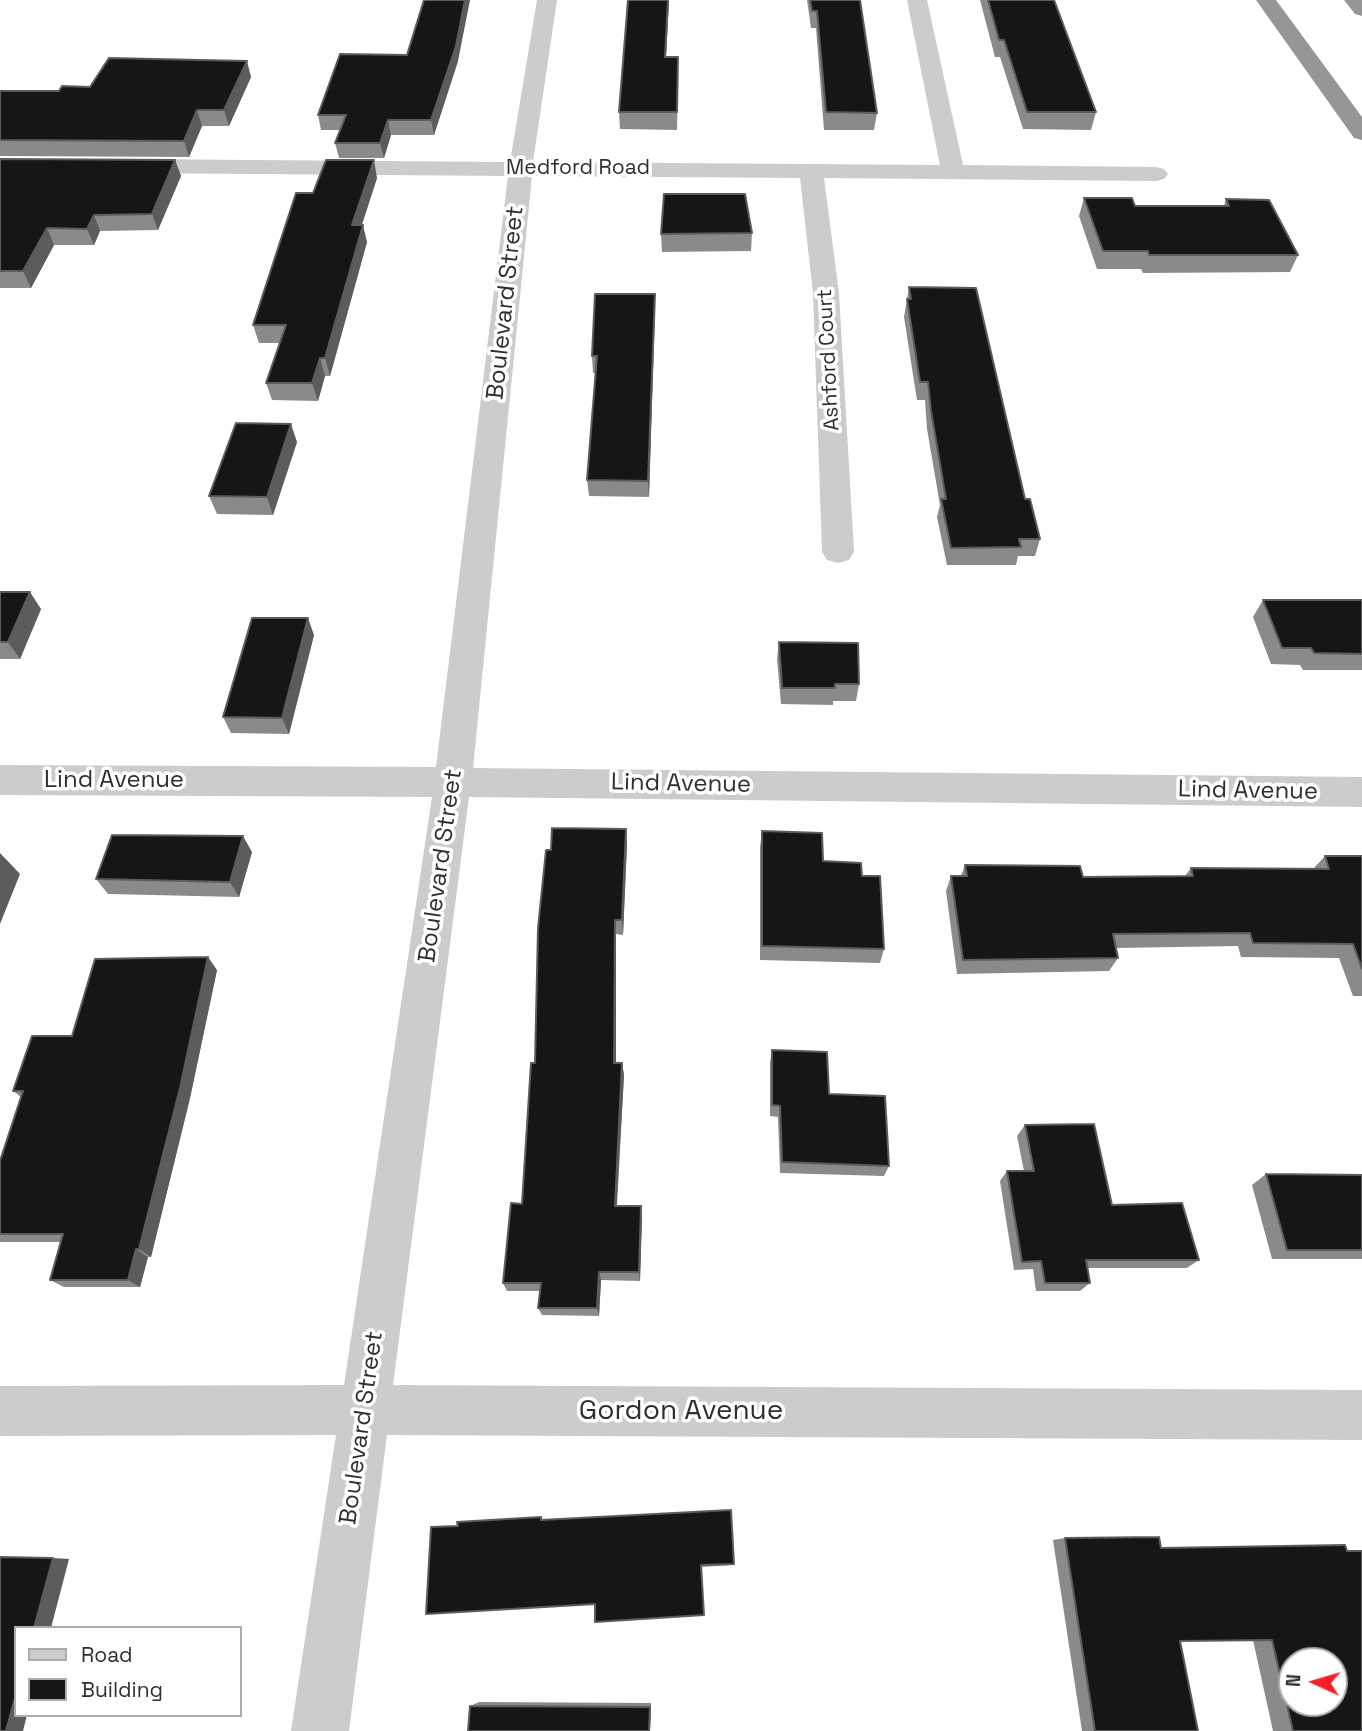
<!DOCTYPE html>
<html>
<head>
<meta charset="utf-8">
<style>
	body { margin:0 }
	#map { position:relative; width:1362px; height:1731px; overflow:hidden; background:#fff; font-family:"Space Grotesk",sans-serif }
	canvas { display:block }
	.legend { position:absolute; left:14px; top:1626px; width:228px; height:91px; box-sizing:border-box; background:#fff; border:2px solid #acacac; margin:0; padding:9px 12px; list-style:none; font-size:21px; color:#2f2f2f }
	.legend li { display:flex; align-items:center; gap:14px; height:35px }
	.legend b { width:35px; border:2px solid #acacac }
	.north { position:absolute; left:1278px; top:1647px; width:70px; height:70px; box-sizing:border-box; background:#fff; border:2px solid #acacac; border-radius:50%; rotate:274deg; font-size:19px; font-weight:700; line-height:28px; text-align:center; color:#2f2f2f }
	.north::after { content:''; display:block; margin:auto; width:24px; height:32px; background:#f7202a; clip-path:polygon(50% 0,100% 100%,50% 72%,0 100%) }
</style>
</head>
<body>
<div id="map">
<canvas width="1362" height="1731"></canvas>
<ul class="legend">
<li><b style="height:9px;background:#ccc"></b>Road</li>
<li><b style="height:19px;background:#161616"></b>Building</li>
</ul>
<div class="north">N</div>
</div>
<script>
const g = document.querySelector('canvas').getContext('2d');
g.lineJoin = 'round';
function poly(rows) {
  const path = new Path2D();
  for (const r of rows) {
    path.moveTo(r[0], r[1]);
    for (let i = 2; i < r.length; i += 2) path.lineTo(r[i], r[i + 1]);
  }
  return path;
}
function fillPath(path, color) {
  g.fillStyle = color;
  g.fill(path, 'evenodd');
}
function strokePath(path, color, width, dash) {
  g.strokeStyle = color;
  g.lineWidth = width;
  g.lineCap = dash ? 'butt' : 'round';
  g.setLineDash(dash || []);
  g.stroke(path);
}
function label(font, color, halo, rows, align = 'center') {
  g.font = font + ' "Space Grotesk",sans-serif';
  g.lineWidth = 7;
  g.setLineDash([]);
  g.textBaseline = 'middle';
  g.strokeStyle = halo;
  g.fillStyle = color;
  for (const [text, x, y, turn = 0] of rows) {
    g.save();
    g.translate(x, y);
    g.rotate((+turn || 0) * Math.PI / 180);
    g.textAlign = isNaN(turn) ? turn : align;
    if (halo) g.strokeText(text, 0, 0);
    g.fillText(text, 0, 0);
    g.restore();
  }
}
const street = poly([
	[537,0,557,0,533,162,940,165,907,0,927,0,963,165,1156,167,1164,169,1168,174,1164,179,1156,181,824,178,839,293,854,552,849,560,838,563,827,560,822,552,813,293,800,178,532,176,473,768,1362,777,1362,807,469,797,393,1385,1362,1390,1362,1440,387,1435,349,1731,291,1731,336,1435,0,1436,0,1386,344,1385,432,797,0,795,0,765,436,767,508,176,125,173,117,171,113,166,117,161,125,159,510,162,537,0]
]);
const highway = poly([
	[1256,0,1276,0,1362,117,1362,140,1354,138,1256,0],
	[1344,0,1362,0,1362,16,1355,14,1344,0]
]);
const wall = poly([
	[628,0,669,0,666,57,678,74,677,130,620,129,619,112],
	[807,0,860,0,877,113,874,130,824,130,816,28,811,28],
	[980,0,1054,0,1096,112,1091,130,1023,129,1000,57,995,57],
	[458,61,434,135,391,135,384,158,339,158,335,143,340,130,321,130,318,115],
	[251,77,229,126,202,126,189,157,0,156,0,91,59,91,90,87],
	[0,159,175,160,181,176,158,230,100,231,94,245,54,245,31,288,0,288],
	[377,178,362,225,367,242,330,376,325,376,318,401,272,400,266,383,280,343,259,343,253,325,313,193],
	[1084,198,1135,206,1224,206,1226,199,1298,255,1290,272,1143,273,1141,269,1097,269,1079,216],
	[752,233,751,251,662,252,661,234],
	[909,287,1025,499,1040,539,1035,556,1018,556,1016,565,947,565,937,517,940,505,927,429,925,400,917,400,904,317],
	[655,294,649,497,589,496,587,480,596,373,593,373,592,356],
	[297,442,273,515,217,514,209,496],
	[0,592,41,609,20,659,0,659],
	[1263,600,1362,600,1362,670,1303,670,1300,665,1271,664,1253,617],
	[314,635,289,734,231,733,223,717],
	[779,642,859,684,856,701,833,701,833,705,781,704,777,659],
	[762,831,823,861,862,876,884,949,880,963,760,960,760,847],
	[627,844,623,935,616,934,616,1063,622,1063,624,1075,617,1206,642,1216,640,1281,601,1280,599,1316,542,1315,538,1308,540,1291,507,1291,503,1283,522,1204,535,1063],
	[252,852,239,897,108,894,96,879],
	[1325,856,1362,856,1362,996,1353,996,1339,958,1241,957,1238,946,1116,948,1118,958,1109,971,957,974,946,891,951,876,961,876,965,865,1083,877,1185,876,1191,868,1314,868],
	[217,970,190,1098,151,1257,148,1257,140,1287,64,1287,50,1280,61,1242,0,1242,0,1161,21,1097,13,1091,72,1036],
	[772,1050,829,1094,889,1166,884,1176,780,1173,778,1117,770,1116,770,1062],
	[1025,1125,1112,1205,1199,1260,1187,1268,1087,1268,1090,1283,1080,1291,1036,1291,1033,1269,1014,1270,1000,1181,1007,1171,1024,1171,1017,1136],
	[1266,1174,1362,1175,1362,1259,1272,1259,1252,1185],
	[545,1520,734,1564,732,1565,701,1567,458,1526],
	[1065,1538,1161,1548,1345,1545,1362,1731,1273,1731,1253,1640,1180,1641,1198,1731,1082,1731,1053,1540],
	[479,1702,651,1703,650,1731,468,1731,470,1706]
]);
const shadedWall = poly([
	[465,0,470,0,458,61,434,135,431,120],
	[668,0,669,0,665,74,665,57],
	[247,61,251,77,229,126,224,110],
	[197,110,202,126,189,157,184,141],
	[388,120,391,135,384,158,380,143],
	[175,160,181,176,158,230,152,214],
	[374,160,377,178,356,242,352,225],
	[94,215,100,231,94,245,87,229],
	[363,225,367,242,330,376,325,358],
	[47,228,54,245,31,288,23,271],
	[655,294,655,310,649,497,648,481],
	[320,358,325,376,318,401,312,383],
	[291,424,297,442,273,515,267,497],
	[30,592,41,609,20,659,8,642],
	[308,618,314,635,289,734,282,718],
	[626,829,627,844,623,935,622,920],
	[243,836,252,852,239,897,230,882],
	[0,853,20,874,0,924],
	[615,920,616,934,616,1075,614,1063],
	[208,957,217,970,190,1098,151,1257,139,1249],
	[622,1063,624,1075,616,1215,615,1206],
	[641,1206,642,1216,640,1281,639,1272],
	[136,1249,148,1257,140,1287,128,1280],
	[599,1272,601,1280,599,1316,597,1308],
	[53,1558,69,1559,51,1628,34,1628],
	[16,1694,16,1715,27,1715,23,1731,6,1731],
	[651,1703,650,1731,649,1731,650,1707]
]);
const building = poly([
	[424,0,465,0,456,46,431,120,388,120,380,143,335,143,346,115,318,115,340,54,407,55,424,0],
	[628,0,668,0,665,57,678,57,677,112,619,112,628,0],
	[810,0,860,0,877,113,826,112,817,11,812,11,810,0],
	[988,0,1054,0,1096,112,1027,112,1004,40,999,40,988,0],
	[109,58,247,61,224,110,197,110,184,141,0,140,0,91,59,91,62,86,90,87,109,58],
	[0,159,175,160,152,214,94,215,87,229,47,228,23,271,0,271,0,159],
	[326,160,374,160,352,225,363,225,325,358,320,358,312,383,266,383,286,325,253,325,296,193,313,193,326,160],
	[664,194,745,194,752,233,661,234,664,194],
	[1084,198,1132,198,1135,206,1229,206,1226,199,1269,200,1298,255,1149,255,1148,251,1103,251,1084,198],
	[909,287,976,288,1025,499,1030,499,1040,539,1019,539,1021,547,951,548,941,499,946,499,931,411,928,382,920,382,907,299,911,299,909,287],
	[595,294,655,294,648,481,587,480,597,356,592,356,595,294],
	[236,423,291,424,267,497,209,496,236,423],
	[0,592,30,592,8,642,0,642,0,592],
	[1263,600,1362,600,1362,654,1314,653,1311,648,1282,648,1263,600],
	[252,618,308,618,282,718,223,717,252,618],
	[779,642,858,643,859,684,835,684,835,688,782,688,779,642],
	[552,828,626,829,622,920,615,920,614,1063,622,1063,615,1206,641,1206,639,1272,599,1272,597,1308,538,1308,541,1283,503,1283,511,1203,522,1204,531,1063,535,1063,538,928,546,850,551,850,552,828],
	[762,831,822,833,823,861,861,863,862,876,880,876,884,949,762,946,762,831],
	[112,835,243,836,230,882,96,879,112,835],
	[1325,856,1362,856,1362,969,1353,944,1253,943,1250,933,1113,934,1118,958,963,960,951,876,967,876,965,865,1080,866,1083,877,1193,876,1191,868,1329,869,1325,856],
	[208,957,180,1088,139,1249,136,1249,128,1280,50,1280,63,1234,0,1234,0,1161,23,1091,13,1091,32,1036,72,1036,95,959,208,957],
	[772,1050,827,1052,829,1094,885,1096,889,1166,782,1162,780,1106,772,1105,772,1050],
	[1094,1124,1112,1205,1182,1203,1199,1260,1086,1260,1090,1283,1045,1283,1041,1261,1022,1262,1007,1171,1034,1171,1025,1125,1094,1124],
	[1266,1174,1362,1175,1362,1250,1287,1250,1266,1174],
	[731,1510,734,1564,701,1565,704,1615,595,1622,595,1604,426,1614,431,1527,458,1526,457,1522,541,1517,541,1520,731,1510],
	[1159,1537,1161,1548,1345,1545,1347,1551,1362,1551,1362,1731,1293,1731,1272,1640,1180,1641,1198,1731,1095,1731,1065,1538,1159,1537],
	[1292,1661,1334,1661,1334,1703,1292,1703,1292,1661],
	[0,1557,53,1558,34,1628,16,1628,16,1694,6,1731,0,1731,0,1557],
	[470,1706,650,1707,649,1731,468,1731,470,1706]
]);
const farStreetnames = [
	["Medford Road",578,168],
	["Ashford Court",829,360,-93]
];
const streetNames = [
	["Boulevard Street",506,303,-84],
	["Lind Avenue",114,780],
	["Lind Avenue",681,784,1],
	["Lind Avenue",1248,791,1],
	["Boulevard Street",441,866,-82],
	["Boulevard Street",362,1428,-82]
];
const nearStreetnames = [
	["Gordon Avenue",681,1411]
];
fillPath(street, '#ccc');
fillPath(highway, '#969696');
fillPath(wall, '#8a8a8a');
fillPath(shadedWall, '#5c5c5c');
fillPath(building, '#161616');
strokePath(building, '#5c5c5c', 2);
label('21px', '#2f2f2f', '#fff', farStreetnames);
label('24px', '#2f2f2f', '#fff', streetNames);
label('28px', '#2f2f2f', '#fff', nearStreetnames);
</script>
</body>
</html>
